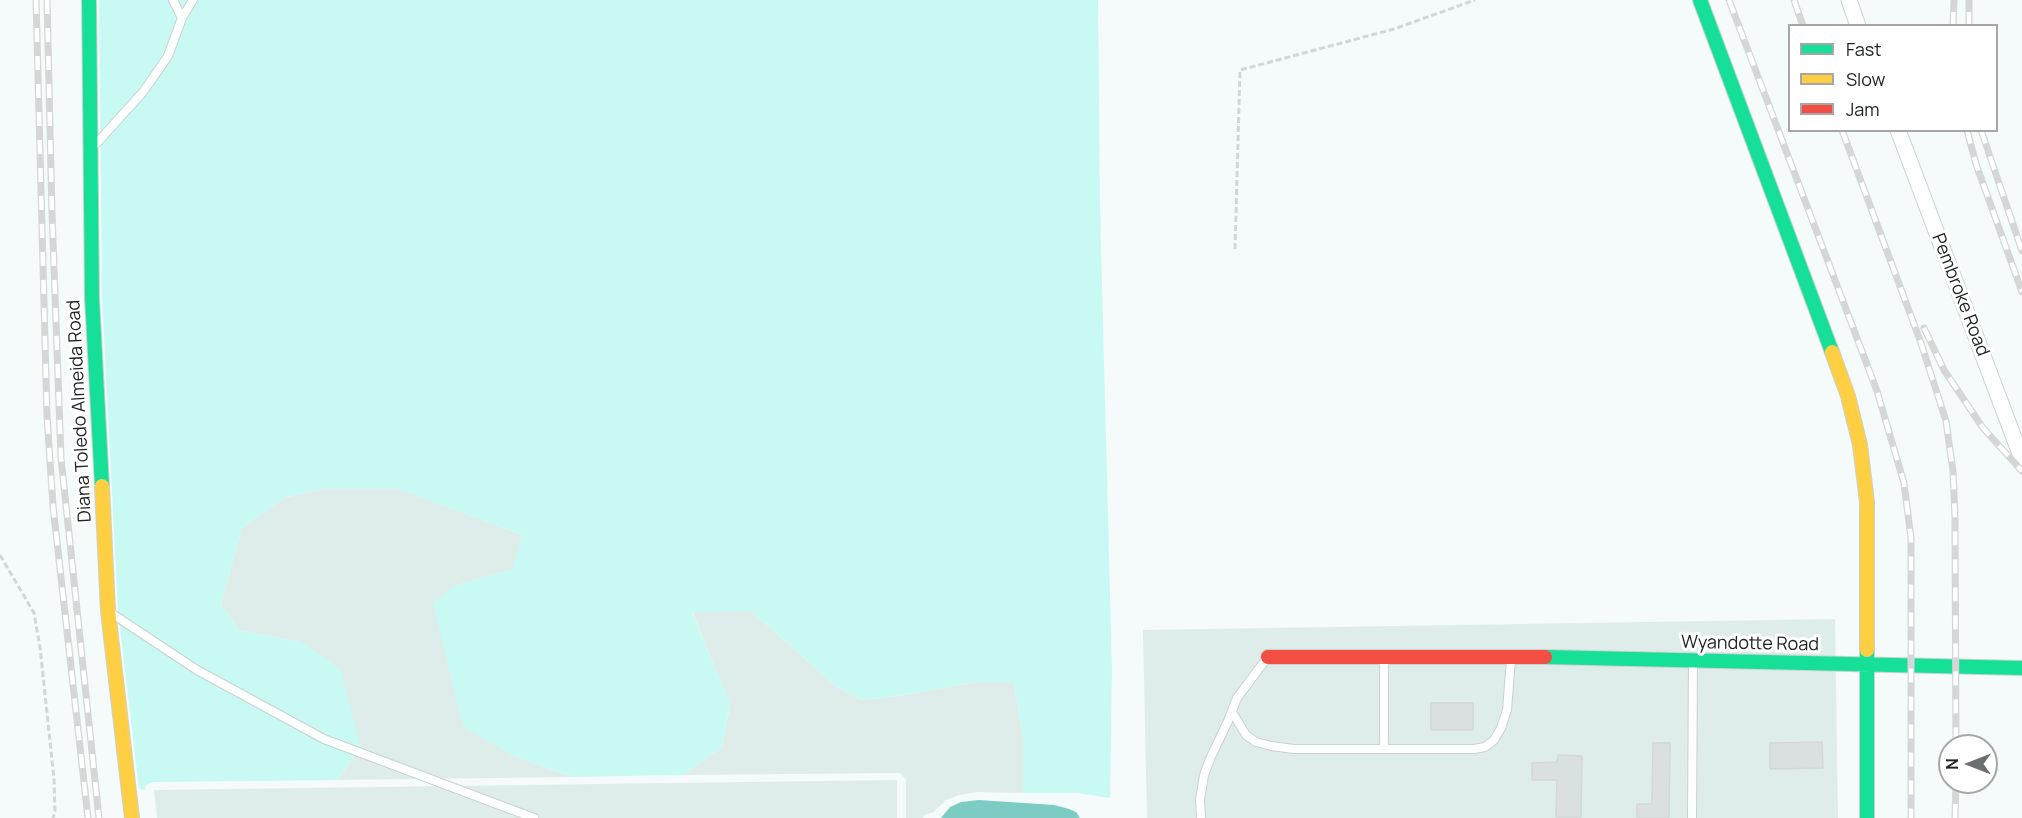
<!DOCTYPE html>
<html>
<head>
<meta charset="utf-8">
<style>
	body { margin:0 }
	#map { position:relative; width:2022px; height:818px; overflow:hidden; background:#f4fbfa; font-family:Manrope,sans-serif }
	canvas { display:block }
	.legend { position:absolute; left:1788px; top:24px; width:210px; height:108px; box-sizing:border-box; background:#fff; border:2px solid #a6a8a7; margin:0; padding:8px 10px; list-style:none; font-size:18px; color:#202524 }
	.legend li { display:flex; align-items:center; gap:12px; height:30px }
	.legend b { width:30px; border:2px solid #a6a8a7 }
	.north { position:absolute; left:1938px; top:734px; width:60px; height:60px; box-sizing:border-box; background:#fff; border:2px solid #a6a8a7; border-radius:50%; rotate:270deg; font-size:16px; font-weight:700; line-height:24px; text-align:center; color:#202524 }
	.north::after { content:''; display:block; margin:auto; width:21px; height:27px; background:#6a706f; clip-path:polygon(50% 0,100% 100%,50% 72%,0 100%) }
</style>
</head>
<body>
<div id="map">
<canvas width="2022" height="818"></canvas>
<ul class="legend">
<li><b style="height:8px;background:#16e098"></b>Fast</li>
<li><b style="height:8px;background:#ffcf43"></b>Slow</li>
<li><b style="height:8px;background:#f24e42"></b>Jam</li>
</ul>
<div class="north">N</div>
</div>
<script>
const g = document.querySelector('canvas').getContext('2d');
g.lineJoin = 'round';
function fillPath(path, color) {
  g.fillStyle = color;
  g.fill(path, 'evenodd');
}
function poly(rows) {
  const path = new Path2D();
  for (const r of rows) {
    path.moveTo(r[0], r[1]);
    for (let i = 2; i < r.length; i += 2) path.lineTo(r[i], r[i + 1]);
  }
  return path;
}
function strokePath(path, color, width, dash) {
  g.strokeStyle = color;
  g.lineWidth = width;
  g.lineCap = dash ? 'butt' : 'round';
  g.setLineDash(dash || []);
  g.stroke(path);
}
function label(font, color, halo, rows, align = 'center') {
  g.font = font + ' Manrope,sans-serif';
  g.lineWidth = 6;
  g.setLineDash([]);
  g.textBaseline = 'middle';
  g.strokeStyle = halo;
  g.fillStyle = color;
  for (const [text, x, y, turn = 0] of rows) {
    g.save();
    g.translate(x, y);
    g.rotate((+turn || 0) * Math.PI / 180);
    g.textAlign = isNaN(turn) ? turn : align;
    if (halo) g.strokeText(text, 0, 0);
    g.fillText(text, 0, 0);
    g.restore();
  }
}
const built = poly([
	[322,489,399,489,522,535,514,569,454,586,514,756,573,777,337,780,361,748,301,642,238,630,221,604,242,528,284,498],
	[692,611,751,611,837,687,862,700,904,695,976,682,1014,682,1023,737,1023,793,977,792,959,795,946,800,934,812,924,815,923,818,906,818,906,780,900,773,683,775,722,747,730,705],
	[1835,619,1838,818,1147,818,1143,630],
	[897,780,897,818,157,818,154,790]
]);
const green = poly([
	[99,0,1098,0,1100,208,1112,671,1110,798,1077,793,1023,793,1023,737,1014,683,976,682,904,695,862,700,837,687,751,611,692,612,730,704,722,747,683,775,573,777,514,756,463,727,433,603,454,586,513,569,522,535,398,489,322,489,284,498,242,528,221,604,238,630,301,642,340,668,361,748,337,780,153,782,146,785,145,790,139,789,118,610,102,298]
]);
const water = poly([
	[979,800,1054,805,1069,809,1076,812,1080,818,941,818,950,807,961,802]
]);
const building = poly([
	[1431,703,1473,703,1473,730,1431,730,1431,703],
	[1822,742,1823,768,1770,769,1770,743,1822,742],
	[1653,743,1670,743,1669,818,1637,818,1637,804,1652,804,1653,743],
	[1558,755,1582,756,1581,817,1556,817,1557,780,1532,780,1532,763,1557,762,1558,755]
]);
const path = poly([
	[1235,249,1240,70,1394,29,1475,0],
	[0,555,34,613,40,647,54,779,55,812,53,818]
]);
const lane = poly([
	[182,18,193,0],
	[95,145,143,92,168,56,182,18,173,0],
	[111,613,197,670,324,739,534,818],
	[1232,712,1246,735,1256,742,1271,746,1294,749,1474,749,1485,747,1494,740,1501,728,1507,710,1511,659],
	[1384,749,1384,658],
	[1201,818,1200,800,1204,775,1210,759,1228,721,1237,698,1267,658],
	[1692,818,1693,661]
]);
const street = poly([
	[1849,0,1858,26],
	[1898,130,2022,459]
]);
const fast = poly([
	[89,0,92,298,102,486],
	[1700,0,1832,352],
	[1867,650,1867,818],
	[1545,657,2022,668]
]);
const slow = poly([
	[1832,352,1848,396,1860,445,1867,502,1867,650],
	[102,486,108,611,132,818]
]);
const jam = poly([
	[1268,657,1545,657]
]);
const rail = poly([
	[36,0,47,416,53,506,88,818],
	[47,0,52,213,61,458,99,818],
	[1729,0,1877,391,1904,483,1911,538,1911,818],
	[1794,0,1803,26],
	[1953,26,1954,0],
	[1969,26,1969,0],
	[1842,130,1921,343,1946,421,1953,471,1955,519,1956,746],
	[1967,130,1976,164,2022,292],
	[1981,130,2022,251],
	[1924,328,1944,370,1983,428,2022,471],
	[1955,818,1956,782]
]);
const streetNames = [
	["Pembroke Road",1960,295,69],
	["Diana Toledo Almeida Road",80,411,-93],
	["Wyandotte Road",1750,644,1]
];
fillPath(built, '#dfedea');
fillPath(green, '#c9f9f3');
fillPath(water, '#7cccc3');
fillPath(building, '#dae0df');
strokePath(building, '#d2d8d7', 1.5);
strokePath(lane, '#cbd1d0', 10);
strokePath(street, '#cbd1d0', 17);
strokePath(fast, '#cbd1d0', 16);
strokePath(slow, '#cbd1d0', 16);
strokePath(jam, '#cbd1d0', 16);
strokePath(path, '#d4d6d5', 3, [6, 3]);
strokePath(lane, '#fdfefe', 8);
strokePath(street, '#fdfefe', 15);
strokePath(fast, '#16e098', 14);
strokePath(slow, '#ffcf43', 14);
strokePath(jam, '#f24e42', 14);
strokePath(rail, '#d5d6d6', 7);
strokePath(rail, '#fff', 4.5, [14]);
label('18px', '#202524', '#fff', streetNames);
</script>
</body>
</html>
